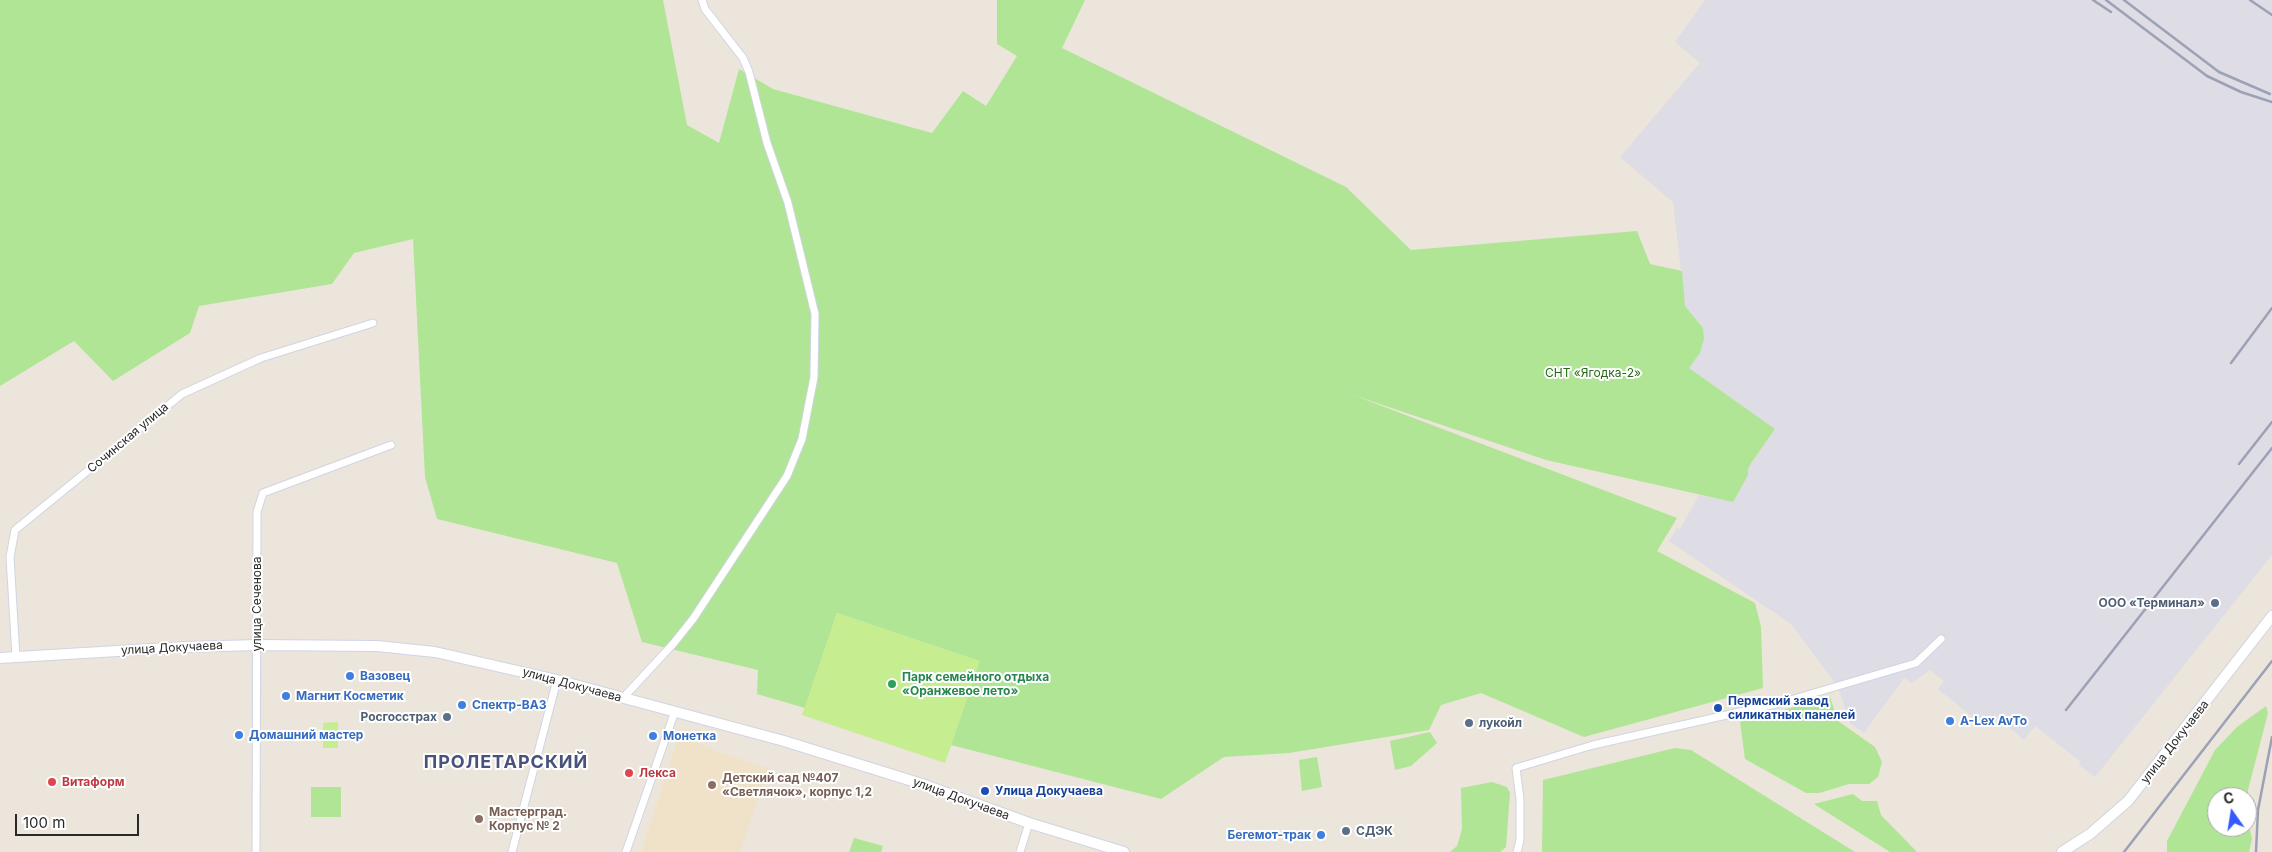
<!DOCTYPE html>
<html>
<head>
<meta charset="utf-8">
<style>
	body { margin:0 }
	#map { position:relative; width:2272px; height:852px; overflow:hidden; background:#ece5db; font-family:Inter,sans-serif }
	canvas { display:block }
	.north { position:absolute; left:2207px; top:787px; width:50px; height:50px; box-sizing:border-box; background:#fff; border:1px solid #a9a9a9; border-radius:50%; rotate:347deg; font-size:14px; font-weight:700; line-height:20px; text-align:center; color:#292929 }
	.north::after { content:''; display:block; margin:auto; width:18px; height:22px; background:#355bff; clip-path:polygon(50% 0,100% 100%,50% 72%,0 100%) }
	.scale { position:absolute; left:15px; top:814px; width:124px; height:22px; box-sizing:border-box; border:2px solid #292929; border-top:0; padding-left:6px; font-size:15px; line-height:18px; white-space:nowrap; color:#292929; -webkit-text-stroke:4px #fff; paint-order:stroke }
</style>
</head>
<body>
<div id="map">
<canvas width="2272" height="852"></canvas>
<div class="north">С</div>
<div class="scale">100 m</div>
</div>
<script>
const g = document.querySelector('canvas').getContext('2d');
g.lineJoin = 'round';
function fillPath(path, color) {
  g.fillStyle = color;
  g.fill(path, 'evenodd');
}
function poly(rows) {
  const path = new Path2D();
  for (const r of rows) {
    path.moveTo(r[0], r[1]);
    for (let i = 2; i < r.length; i += 2) path.lineTo(r[i], r[i + 1]);
  }
  return path;
}
function strokePath(path, color, width, dash) {
  g.strokeStyle = color;
  g.lineWidth = width;
  g.lineCap = dash ? 'butt' : 'round';
  g.setLineDash(dash || []);
  g.stroke(path);
}
function label(font, color, halo, rows, align = 'center') {
  g.font = font + ' Inter,sans-serif';
  g.lineWidth = 4;
  g.setLineDash([]);
  g.textBaseline = 'middle';
  g.strokeStyle = halo;
  g.fillStyle = color;
  for (const [text, x, y, turn = 0] of rows) {
    g.save();
    g.translate(x, y);
    g.rotate((+turn || 0) * Math.PI / 180);
    g.textAlign = isNaN(turn) ? turn : align;
    if (halo) g.strokeText(text, 0, 0);
    g.fillText(text, 0, 0);
    g.restore();
  }
}
const industrial = poly([
	[1705,0,2272,0,2272,555,2095,777,2079,765,2081,762,2035,726,2024,740,1995,715,1991,720,1983,714,1978,721,1938,689,1944,681,1930,670,1912,683,1904,678,1864,733,1850,723,1838,687,1791,624,1669,541,1677,528,1680,529,1699,495,1723,500,1748,469,1775,429,1689,368,1700,353,1703,328,1685,306,1673,202,1620,157,1700,63,1675,42]
]);
const education = poly([
	[679,736,718,752,768,768,740,852,641,852]
]);
const green = poly([
	[0,0,663,0,687,125,719,143,739,69,773,89,932,133,963,91,986,106,1017,56,997,44,997,0,1085,0,1062,48,1346,187,1411,250,1637,231,1650,264,1682,271,1685,306,1703,328,1704,339,1700,353,1689,368,1775,429,1752,462,1748,469,1748,475,1733,502,1546,460,1353,395,1677,518,1657,551,1755,603,1761,627,1763,688,1584,737,1481,693,1441,705,1429,730,1289,753,1224,757,1161,799,951,745,979,661,837,613,805,708,757,694,758,670,642,642,617,563,437,519,425,477,413,239,354,253,332,284,199,306,190,333,113,381,74,341,0,386],
	[1830,697,1838,721,1875,747,1882,762,1878,777,1869,784,1849,784,1819,793,1806,793,1745,759,1740,722],
	[2266,706,2268,713,2248,790,2247,804,2247,797,2217,797,2217,827,2247,827,2247,817,2252,839,2249,852,2167,852,2167,841,2215,750,2237,727],
	[1430,732,1437,743,1411,766,1395,770,1390,741],
	[1675,748,1691,750,1855,852,1542,852,1543,780],
	[1317,757,1322,787,1302,791,1299,760],
	[1492,782,1507,787,1510,793,1506,847,1500,852,1450,852,1457,846,1462,829,1461,788],
	[311,787,341,787,341,817,311,817],
	[1853,794,1862,801,1877,801,1881,815,1917,852,1890,852,1814,804],
	[854,838,883,846,881,852,849,852]
]);
const pitch = poly([
	[837,613,980,661,945,763,802,715],
	[338,722,338,748,323,748,323,723]
]);
const minor = poly([
	[16,657,10,557,15,530,182,394,261,358,373,323],
	[623,698,673,644,693,619,787,476,802,439,814,377,815,314,788,203,767,143,749,72,743,58,705,9,702,0],
	[256,852,257,512,263,493,391,445],
	[512,852,557,680],
	[626,852,675,711],
	[1020,852,1029,823],
	[1517,852,1520,840,1520,799,1516,768,1593,745,1780,703,1916,663,1941,639]
]);
const secondary = poly([
	[0,658,184,647,258,645,377,646,435,652,557,680,784,741,922,784,1029,823,1124,852],
	[2062,852,2090,834,2128,801,2272,616]
]);
const rail = poly([
	[2093,0,2111,12],
	[2106,0,2207,76,2241,92,2272,102],
	[2124,0,2219,72,2270,94],
	[2250,0,2272,15],
	[2231,363,2272,308],
	[2239,464,2272,422],
	[2066,710,2272,448],
	[2124,852,2272,661],
	[2256,852,2258,810,2272,737]
]);
const markers = [
	[2215,603,5,"#5c6f8a"],
	[350,676,5,"#3f7fe0"],
	[892,684,5,"#2e9e5b"],
	[286,696,5,"#3f7fe0"],
	[462,705,5,"#3f7fe0"],
	[1718,708,5,"#1a4fb4"],
	[447,717,5,"#5c6f8a"],
	[1950,721,5,"#3f7fe0"],
	[1469,723,5,"#5c6f8a"],
	[239,735,5,"#3f7fe0"],
	[653,736,5,"#3f7fe0"],
	[629,773,5,"#e0444e"],
	[52,782,5,"#e0444e"],
	[712,785,5,"#8d6e63"],
	[985,791,5,"#1a4fb4"],
	[479,819,5,"#8d6e63"],
	[1346,831,5,"#5c6f8a"],
	[1321,835,5,"#3f7fe0"]
];
const parkNames = [
	["СНТ «Ягодка-2»",1593,373]
];
const streetNames = [
	["Сочинская улица",128,438,-40],
	["улица Сеченова",257,604,-90],
	["улица Докучаева",172,648,-3],
	["улица Докучаева",572,685,15],
	["улица Докучаева",2175,742,-52],
	["улица Докучаева",961,799,20]
];
const serviceNames = [
	["ООО «Терминал»",2205,603],
	["Росгосстрах",437,717],
	["лукойл",1479,723,"left"],
	["СДЭК",1356,831,"left"]
];
const shopNames = [
	["Вазовец",360,676],
	["Магнит Косметик",296,696],
	["Спектр-ВАЗ",472,705],
	["A-Lex AvTo",1960,721],
	["Домашний мастер",249,735],
	["Монетка",663,736],
	["Бегемот-трак",1311,835,"right"]
];
const leisureNames = [
	["Парк семейного отдыха",902,677],
	["«Оранжевое лето»",902,691]
];
const transitNames = [
	["Пермский завод",1728,701],
	["силикатных панелей",1728,715],
	["Улица Докучаева",995,791]
];
const healthNames = [
	["Лекса",639,773],
	["Витаформ",62,782]
];
const educationNames = [
	["Детский сад №407",722,778],
	["«Светлячок», корпус 1,2",722,792],
	["Мастерград.",489,812],
	["Корпус № 2",489,826]
];
const districtNames = [
	["ПРОЛЕТАРСКИЙ",506,763]
];
fillPath(industrial, '#dedce4');
fillPath(education, '#efe2c9');
fillPath(green, '#b0e595');
fillPath(pitch, '#c6ed90');
strokePath(minor, '#d0d4e3', 9);
strokePath(secondary, '#d0d4e3', 12);
strokePath(minor, '#fff', 7);
strokePath(secondary, '#fff', 10);
strokePath(rail, '#9da1b5', 2.5);
for (const [x, y, r, color] of markers) {
  const dot = new Path2D();
  dot.arc(x, y, r, 0, 2 * Math.PI);
  g.fillStyle = color;
  g.fill(dot);
  strokePath(dot, '#fff', 2);
}
label('12px', '#286917', '#fff', parkNames);
label('12px', '#292929', '#fff', streetNames);
label('bold 12px', '#4e5e75', '#fff', serviceNames, 'right');
label('bold 12px', '#366cbe', '#fff', shopNames, 'left');
label('bold 12px', '#27864d', '#fff', leisureNames, 'left');
label('bold 12px', '#164399', '#fff', transitNames, 'left');
label('bold 12px', '#be3a42', '#fff', healthNames, 'left');
label('bold 12px', '#785e54', '#fff', educationNames, 'left');
g.letterSpacing = '1px';
label('bold 18px', '#48527c', '#fff', districtNames);
g.letterSpacing = '0px';
</script>
</body>
</html>
